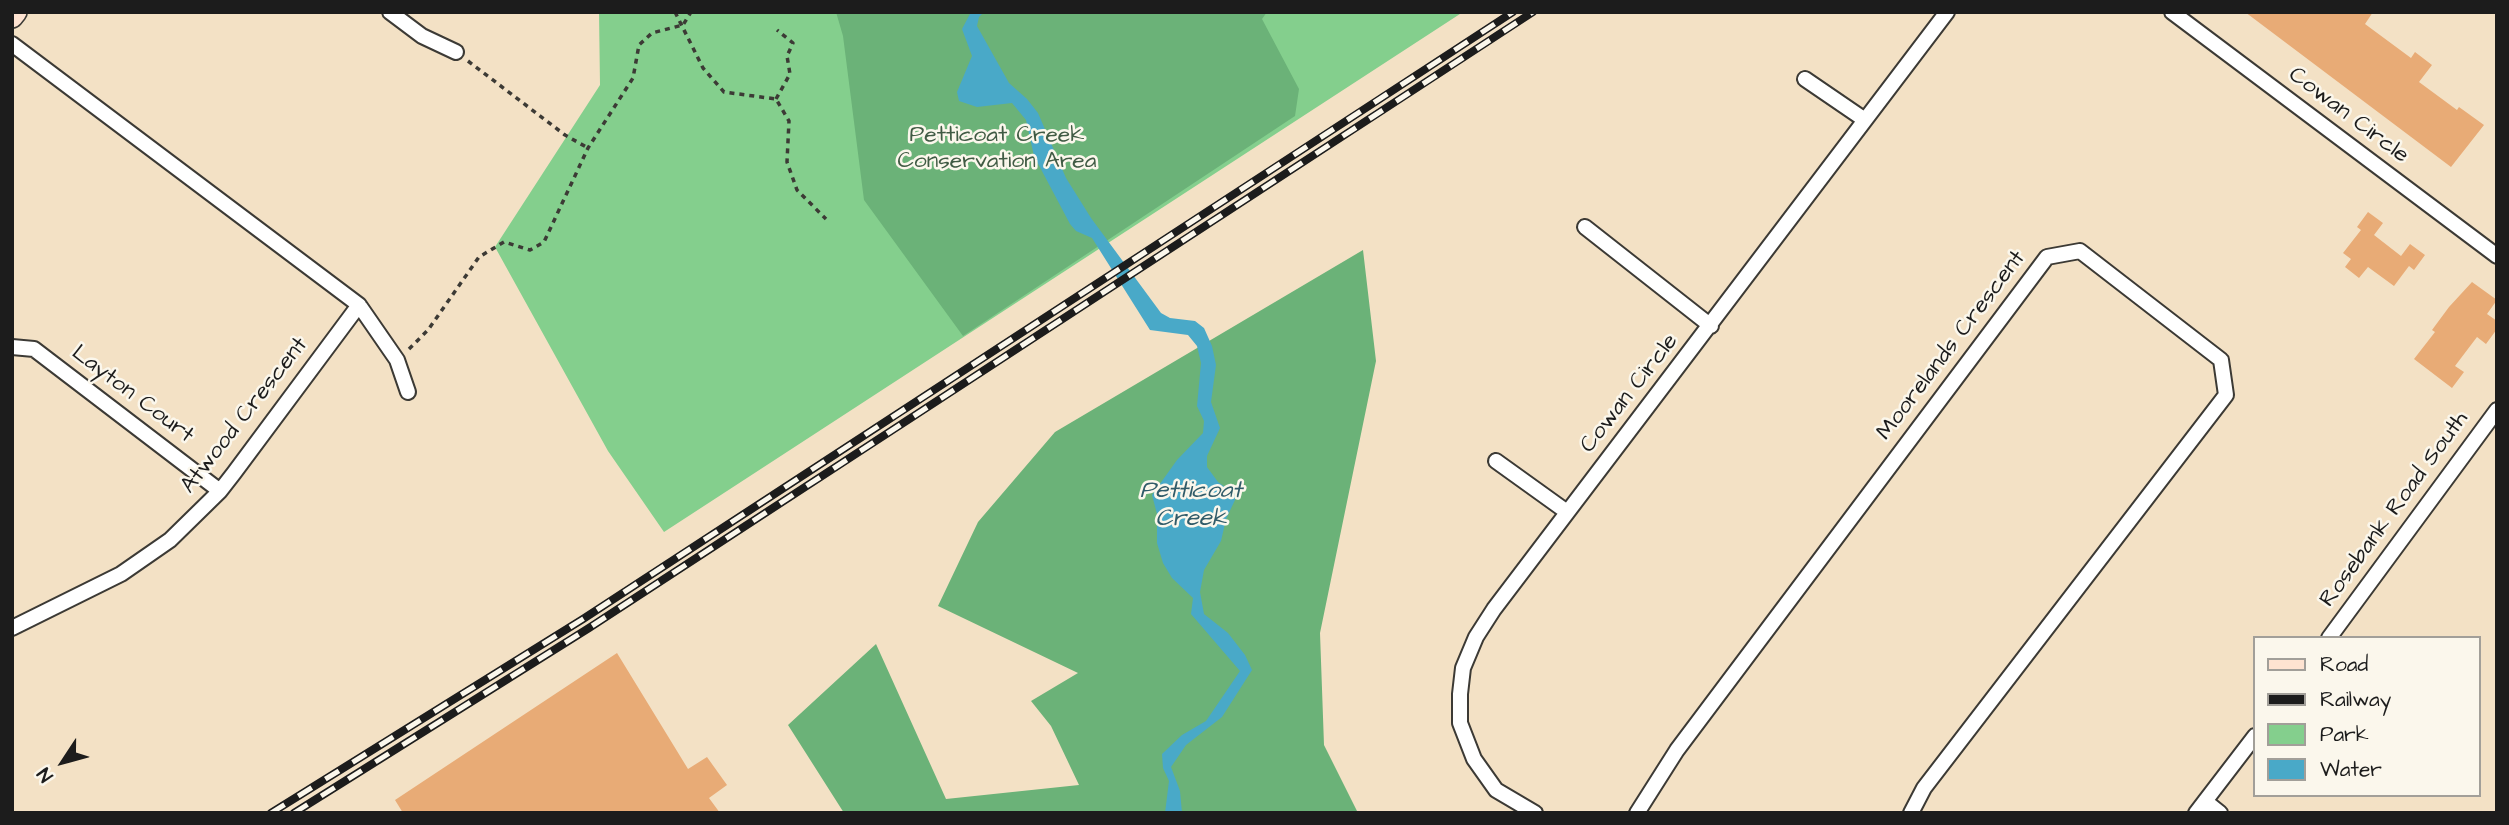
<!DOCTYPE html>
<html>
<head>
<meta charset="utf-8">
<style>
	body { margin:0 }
	#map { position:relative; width:2509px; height:825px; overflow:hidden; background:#f3e1c5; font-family:"Architects Daughter",sans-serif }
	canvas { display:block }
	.frame { position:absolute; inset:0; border:14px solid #1c1c1c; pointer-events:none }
	.legend { position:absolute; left:2253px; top:636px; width:228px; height:161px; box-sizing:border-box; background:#fbf7ec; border:2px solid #a29f99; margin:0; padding:9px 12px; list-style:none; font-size:21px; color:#1c1c1c }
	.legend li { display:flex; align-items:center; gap:14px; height:35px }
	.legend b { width:35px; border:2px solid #a29f99 }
	.north { position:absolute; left:28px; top:727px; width:70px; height:70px; -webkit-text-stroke:5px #fbf7ec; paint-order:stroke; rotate:234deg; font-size:19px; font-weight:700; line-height:28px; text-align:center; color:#1c1c1c }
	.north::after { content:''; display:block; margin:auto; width:24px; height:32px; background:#1c1c1c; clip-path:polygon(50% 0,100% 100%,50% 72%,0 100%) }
</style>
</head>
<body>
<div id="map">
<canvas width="2509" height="825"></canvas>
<div class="frame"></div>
<ul class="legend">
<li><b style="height:9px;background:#fee3d1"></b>Road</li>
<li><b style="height:9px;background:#1c1c1c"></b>Railway</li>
<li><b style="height:19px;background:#84cf8d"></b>Park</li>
<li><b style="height:19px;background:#49a9c8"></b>Water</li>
</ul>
<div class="north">N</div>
</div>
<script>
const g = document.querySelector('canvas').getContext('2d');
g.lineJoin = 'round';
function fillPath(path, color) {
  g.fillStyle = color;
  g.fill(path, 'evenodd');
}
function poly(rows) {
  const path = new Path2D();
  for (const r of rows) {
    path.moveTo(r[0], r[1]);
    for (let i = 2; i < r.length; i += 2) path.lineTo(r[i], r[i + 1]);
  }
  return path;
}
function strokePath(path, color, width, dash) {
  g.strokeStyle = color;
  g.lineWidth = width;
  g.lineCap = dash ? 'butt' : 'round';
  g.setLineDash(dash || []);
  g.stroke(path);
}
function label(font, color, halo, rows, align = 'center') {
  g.font = font + ' "Architects Daughter",sans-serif';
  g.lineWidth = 5;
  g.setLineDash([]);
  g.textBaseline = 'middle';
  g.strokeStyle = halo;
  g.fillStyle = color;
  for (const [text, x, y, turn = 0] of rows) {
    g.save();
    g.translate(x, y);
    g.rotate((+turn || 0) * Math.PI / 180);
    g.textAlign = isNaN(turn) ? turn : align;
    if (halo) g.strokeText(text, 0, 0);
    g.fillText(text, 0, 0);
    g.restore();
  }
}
const green = poly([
	[599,12,1463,12,664,532,608,451,495,247,600,85]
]);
const forest = poly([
	[836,12,1267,12,1262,19,1299,89,1295,116,963,336,864,200,843,36],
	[1363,250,1376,361,1320,633,1324,745,1358,813,844,813,788,725,876,644,946,799,1079,785,1051,726,1031,701,1078,673,938,606,978,522,1055,432]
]);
const water = poly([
	[971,12,984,12,979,17,977,26,1009,83,1027,99,1038,113,1066,178,1091,218,1161,313,1170,318,1195,321,1204,328,1212,346,1216,365,1211,402,1220,428,1207,456,1207,467,1218,482,1235,494,1235,500,1226,519,1221,541,1204,570,1200,592,1204,614,1228,633,1245,655,1252,670,1222,717,1186,745,1171,767,1180,791,1182,813,1165,813,1169,781,1163,768,1162,754,1182,735,1206,721,1240,671,1191,614,1193,598,1172,578,1163,563,1157,543,1157,514,1152,495,1177,460,1203,433,1204,421,1197,406,1201,363,1197,346,1188,335,1150,330,1092,238,1076,231,1070,224,1034,156,1026,120,1012,103,977,107,959,101,957,92,972,56,962,29]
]);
const building = poly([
	[2245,12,2373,12,2365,24,2411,58,2415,52,2432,65,2419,82,2457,110,2459,107,2484,125,2451,167],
	[2368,212,2383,223,2374,235,2401,256,2410,244,2425,255,2414,270,2409,266,2394,286,2368,267,2359,278,2345,267,2351,259,2343,253,2361,230,2357,227],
	[2472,282,2497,300,2487,314,2497,321,2497,329,2486,344,2477,337,2455,366,2464,372,2452,388,2414,359,2435,332,2432,330,2449,307],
	[617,653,688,769,707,757,727,785,709,798,720,813,403,813,395,800]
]);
const path = poly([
	[675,12,703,68,724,92,776,99,789,121,787,162,797,190,826,219],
	[468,61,565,135,588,148],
	[776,99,790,74,787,56,793,43,777,30],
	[409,349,428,330,479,257,504,242,530,250,544,242,588,148,633,78,639,45,652,33,683,25,691,12]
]);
const street = poly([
	[390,12,422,36,456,52],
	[2172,12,2497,256],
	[12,44,359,305,397,360,408,392],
	[1805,79,1865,120],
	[1585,227,1711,326],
	[12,347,34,349,220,491],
	[1496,461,1567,512],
	[12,628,121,574,170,540,220,491,234,473,359,305],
	[2329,638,2497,410],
	[2205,801,2220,813],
	[1535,813,1496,790,1474,759,1460,723,1460,694,1463,668,1476,637,1494,609,1947,12],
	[1637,813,1677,750,2047,257,2080,251,2221,360,2226,395,1924,788,1911,813],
	[2196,813,2255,736]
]);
const secondary = poly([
	[12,17,16,12]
]);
const rail = poly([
	[271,813,583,619,1513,12],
	[294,813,589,628,1533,12]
]);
const streetNames = [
	["Cowan Circle",2348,116,37],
	["Moorelands Crescent",1952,346,-53],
	["Cowan Circle",1630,394,-52],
	["Layton Court",132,395,37],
	["Atwood Crescent",245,416,-52],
	["Rosebank Road South",2395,510,-54]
];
const parkNames = [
	["Petticoat Creek",997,136],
	["Conservation Area",997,162]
];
const waterNames = [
	["Petticoat",1191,492],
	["Creek",1191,520]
];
fillPath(green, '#84cf8d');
fillPath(forest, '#6bb278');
fillPath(water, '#49a9c8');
fillPath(building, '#e8ab76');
strokePath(street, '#3c3a35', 18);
strokePath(secondary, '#3c3a35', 24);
strokePath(path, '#3c3a35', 3.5, [5, 5]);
strokePath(street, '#fff', 14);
strokePath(secondary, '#fee3d1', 21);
strokePath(rail, '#1c1c1c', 8);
strokePath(rail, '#fbf7ec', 5, [16]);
label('23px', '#1c1c1c', '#fbf7ec', streetNames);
label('23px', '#405b44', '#fbf7ec', parkNames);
label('italic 24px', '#305b69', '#fbf7ec', waterNames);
</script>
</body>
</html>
